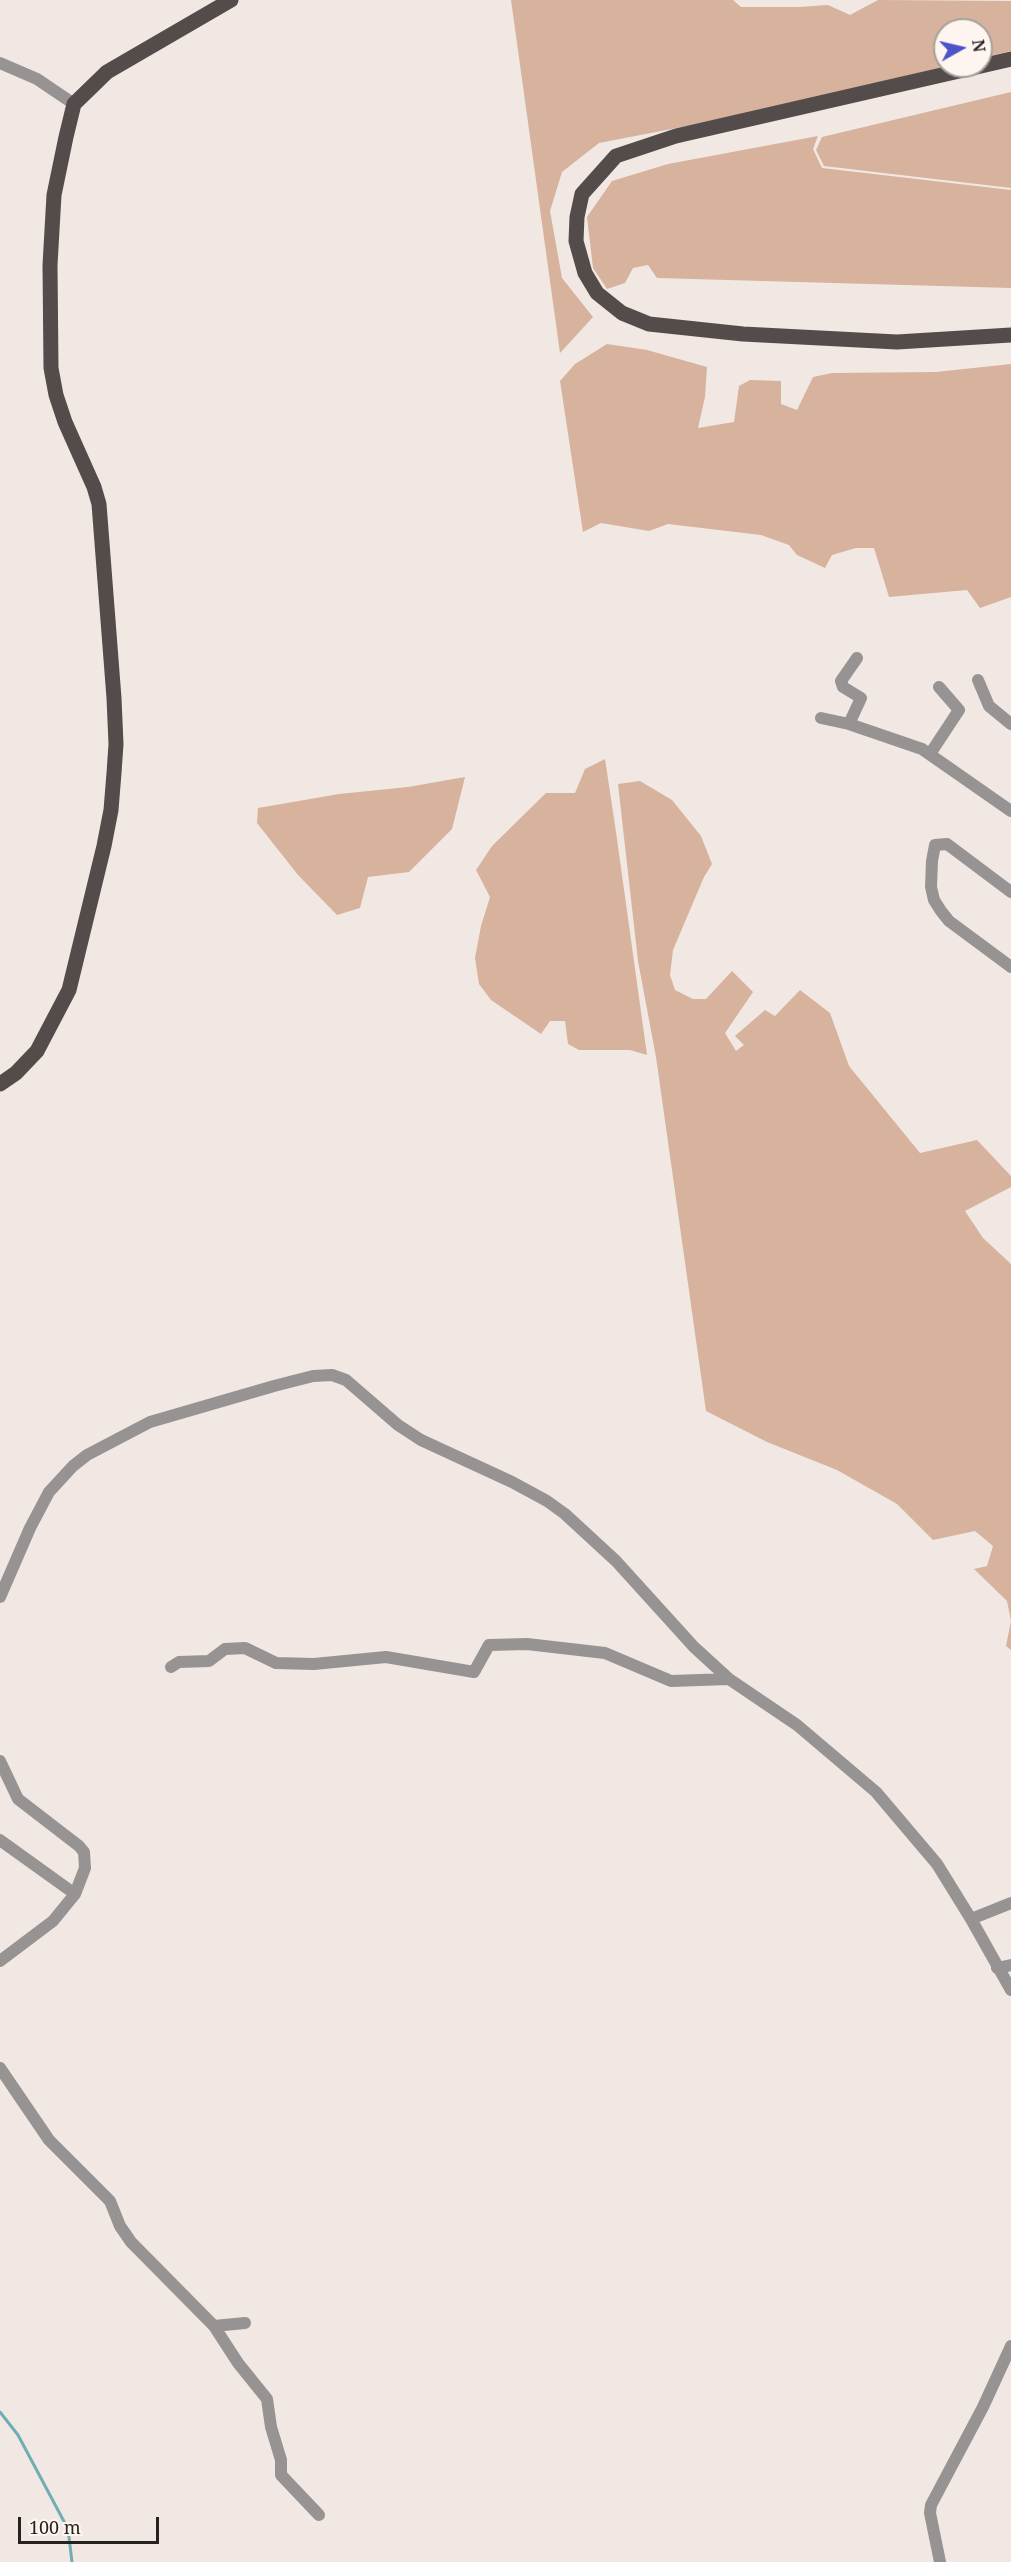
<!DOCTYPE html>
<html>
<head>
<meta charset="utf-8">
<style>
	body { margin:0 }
	#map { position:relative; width:1011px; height:2562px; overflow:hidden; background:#f1e8e3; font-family:"Noto Serif",serif }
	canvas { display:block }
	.north { position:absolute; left:933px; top:18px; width:60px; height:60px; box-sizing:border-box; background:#fef5f0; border:2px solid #a7a19d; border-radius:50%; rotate:82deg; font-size:16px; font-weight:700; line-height:24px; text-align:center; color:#252220 }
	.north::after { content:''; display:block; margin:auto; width:21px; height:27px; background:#4d53c9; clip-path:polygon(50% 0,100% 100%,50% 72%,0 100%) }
	.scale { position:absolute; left:18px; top:2517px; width:141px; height:27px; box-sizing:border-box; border:3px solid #252220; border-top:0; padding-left:8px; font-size:18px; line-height:21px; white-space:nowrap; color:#252220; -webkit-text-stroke:4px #fef5f0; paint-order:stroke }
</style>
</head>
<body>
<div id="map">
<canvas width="1011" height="2562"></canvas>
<div class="north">N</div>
<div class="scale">100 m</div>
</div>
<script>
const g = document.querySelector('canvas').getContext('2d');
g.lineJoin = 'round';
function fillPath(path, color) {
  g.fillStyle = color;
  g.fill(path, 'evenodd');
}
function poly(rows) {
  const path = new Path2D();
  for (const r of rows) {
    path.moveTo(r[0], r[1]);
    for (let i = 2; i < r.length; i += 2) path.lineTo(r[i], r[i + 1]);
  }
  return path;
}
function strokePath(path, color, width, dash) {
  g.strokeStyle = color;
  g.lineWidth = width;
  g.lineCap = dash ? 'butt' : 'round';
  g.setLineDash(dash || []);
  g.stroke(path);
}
const green = poly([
	[511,0,733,0,741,7,799,7,828,5,850,15,878,0,1011,1,1011,51,981,58,981,30,945,30,945,66,947,66,744,115,599,143,562,172,550,211,562,278,593,317,560,353],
	[1011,92,1011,188,824,166,816,150,822,137],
	[818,136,813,149,822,168,1011,190,1011,288,657,278,648,265,633,268,625,283,607,289,593,268,587,217,612,181,668,164],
	[607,344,647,350,707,367,705,397,698,428,734,422,739,386,750,380,781,381,781,404,797,410,813,377,832,373,936,372,1011,364,1011,597,980,608,967,590,889,597,874,548,856,548,832,555,825,568,797,555,789,545,761,535,668,524,649,531,601,523,583,532,560,381,575,364],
	[605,759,616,832,647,1055,630,1050,579,1050,568,1044,565,1021,550,1021,541,1034,491,1000,479,984,475,958,481,926,490,897,476,870,492,846,546,793,575,793,585,769],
	[465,777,452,829,409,872,368,877,360,908,337,915,298,875,257,823,258,808,339,794,408,787],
	[640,781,672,800,701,836,712,864,704,877,673,950,670,975,675,990,693,999,706,999,732,971,753,992,725,1033,736,1051,744,1045,735,1036,765,1010,775,1016,800,990,830,1013,849,1066,920,1153,977,1140,1011,1176,1011,1187,965,1211,983,1238,1011,1264,1011,1650,1006,1646,1011,1621,1007,1601,974,1569,987,1566,993,1546,975,1531,933,1540,897,1504,837,1470,767,1442,706,1411,656,1057,638,961,618,784]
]);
const stream = poly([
	[0,2412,18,2435,68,2529,72,2562]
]);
const minor = poly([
	[0,63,37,79,74,104],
	[978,680,989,706,1011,724],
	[821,718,849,724,922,749,1011,811],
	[849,724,861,698,843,687,841,681,857,658],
	[930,754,959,710,939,687],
	[1011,892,947,844,935,845,932,861,931,887,934,900,941,911,949,921,1011,967],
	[0,1597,30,1528,49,1492,73,1466,87,1455,150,1422,274,1386,313,1376,332,1375,346,1380,398,1425,421,1440,512,1482,547,1501,565,1514,616,1561,694,1647,729,1679,797,1725,876,1792,937,1864,971,1919,1011,1903],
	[171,1667,179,1662,209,1661,225,1649,245,1648,276,1663,314,1664,386,1657,474,1672,489,1645,527,1644,605,1653,671,1681,729,1679],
	[0,1761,18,1799,79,1846,84,1852,85,1868,75,1894,0,1840],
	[971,1919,1011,1990],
	[0,1961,53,1921,75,1894],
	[997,1968,1011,1965],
	[0,2068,49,2140,110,2201,120,2226,131,2242,214,2326,238,2363,267,2399,271,2427,281,2460,281,2475,319,2515],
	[214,2326,245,2323],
	[940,2562,930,2513,931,2505,983,2407,1011,2346]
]);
const major = poly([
	[1011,59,676,136,616,156,582,194,577,217,576,241,585,273,597,293,622,313,649,324,743,334,897,342,1011,335],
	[0,1084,16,1073,37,1051,69,990,104,846,111,810,114,773,116,744,114,698,99,504,94,487,65,422,56,395,51,368,50,265,54,195,66,137,74,104,107,72,231,0]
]);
fillPath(green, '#d7b29d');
strokePath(stream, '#71aeb4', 3);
strokePath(minor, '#979392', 12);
strokePath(major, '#544c4b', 15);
</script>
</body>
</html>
